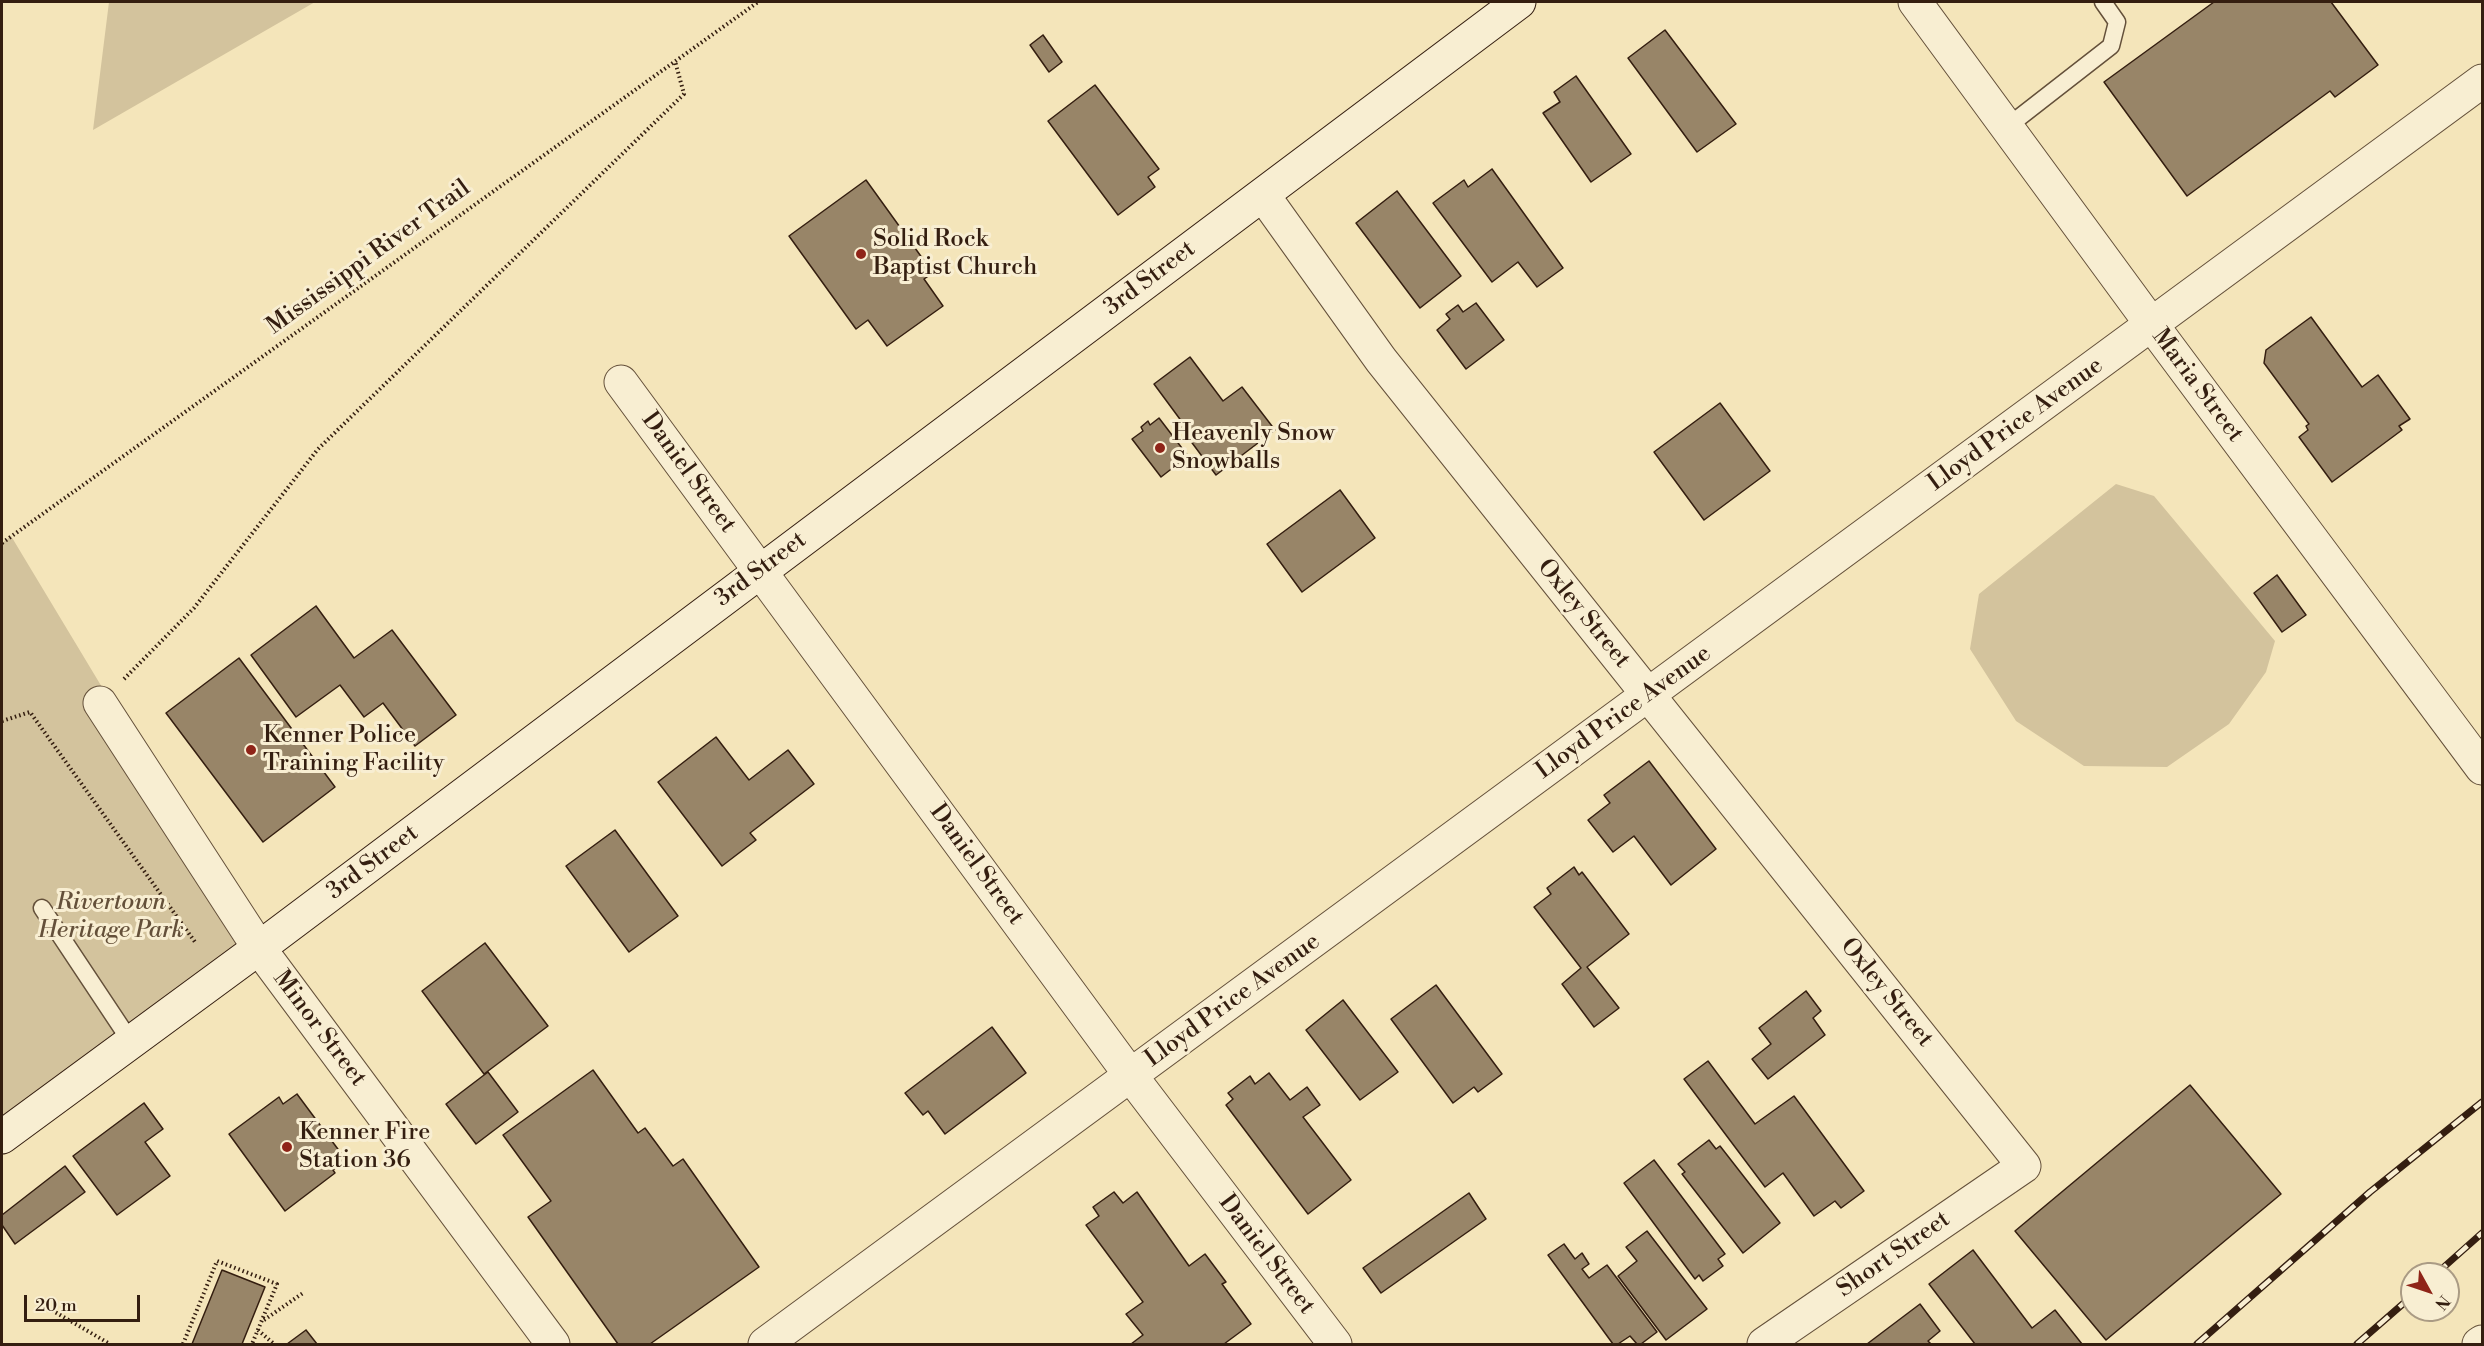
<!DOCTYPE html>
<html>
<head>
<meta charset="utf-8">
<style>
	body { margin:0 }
	#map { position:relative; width:2484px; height:1346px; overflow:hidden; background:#f4e5ba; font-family:"Libre Bodoni",serif }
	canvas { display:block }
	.frame { position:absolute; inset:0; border:3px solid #341e10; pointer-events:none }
	.north { position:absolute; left:2400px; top:1262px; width:60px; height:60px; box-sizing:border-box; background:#f8eed2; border:2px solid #aa9b84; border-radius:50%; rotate:130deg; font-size:16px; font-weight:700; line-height:24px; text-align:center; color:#341e10 }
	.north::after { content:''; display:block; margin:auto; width:21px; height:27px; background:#8f2418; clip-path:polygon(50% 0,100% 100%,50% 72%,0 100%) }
	.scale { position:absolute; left:24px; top:1295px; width:116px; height:27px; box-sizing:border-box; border:3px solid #341e10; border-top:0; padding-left:8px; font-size:18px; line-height:21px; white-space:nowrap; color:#341e10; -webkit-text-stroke:4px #f8eed2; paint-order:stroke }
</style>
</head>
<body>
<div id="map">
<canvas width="2484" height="1346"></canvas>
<div class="frame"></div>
<div class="north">N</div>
<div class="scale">20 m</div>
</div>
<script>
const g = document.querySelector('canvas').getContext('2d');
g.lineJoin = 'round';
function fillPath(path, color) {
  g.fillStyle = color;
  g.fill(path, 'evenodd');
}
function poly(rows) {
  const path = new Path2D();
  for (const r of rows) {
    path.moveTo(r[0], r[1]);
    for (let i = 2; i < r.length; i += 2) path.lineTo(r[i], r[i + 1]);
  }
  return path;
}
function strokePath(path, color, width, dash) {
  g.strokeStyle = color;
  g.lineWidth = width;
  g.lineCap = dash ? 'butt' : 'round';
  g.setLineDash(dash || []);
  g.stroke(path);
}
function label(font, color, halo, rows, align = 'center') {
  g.font = font + ' "Libre Bodoni",serif';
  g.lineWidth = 6;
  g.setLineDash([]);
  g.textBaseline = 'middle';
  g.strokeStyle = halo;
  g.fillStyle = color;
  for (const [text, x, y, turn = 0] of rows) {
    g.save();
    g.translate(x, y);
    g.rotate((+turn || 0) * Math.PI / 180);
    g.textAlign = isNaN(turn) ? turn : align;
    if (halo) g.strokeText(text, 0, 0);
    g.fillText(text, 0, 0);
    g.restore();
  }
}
const green = poly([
	[109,2,315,2,93,130],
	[2116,484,2154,496,2275,641,2266,672,2229,724,2167,767,2084,766,2016,721,1970,649,1979,594],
	[11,536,259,948,2,1125,2,543]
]);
const building = poly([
	[2214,2,2331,2,2378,65,2335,97,2330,91,2187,196,2104,82,2214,2],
	[1665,30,1736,124,1697,152,1628,58,1665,30],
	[1043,35,1062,62,1049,72,1030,45,1043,35],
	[1576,76,1631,154,1591,182,1543,113,1560,102,1554,92,1576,76],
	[1095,85,1159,169,1148,177,1155,187,1118,215,1048,121,1095,85],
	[1492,169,1563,268,1537,287,1518,262,1492,282,1433,203,1464,180,1468,187,1492,169],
	[866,180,933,273,924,279,943,306,887,346,868,320,856,329,789,236,866,180],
	[1397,191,1461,276,1420,308,1356,223,1397,191],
	[1476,303,1504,340,1466,369,1437,330,1450,319,1446,314,1458,305,1463,312,1476,303],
	[2311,317,2362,387,2378,375,2410,419,2399,426,2402,430,2332,482,2299,437,2308,430,2306,426,2309,424,2264,363,2266,350,2311,317],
	[1190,357,1223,401,1242,387,1275,430,1216,475,1181,428,1185,426,1154,384,1190,357],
	[1720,403,1770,471,1704,520,1654,452,1720,403],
	[1159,418,1188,456,1161,477,1132,439,1143,431,1141,427,1148,421,1150,425,1159,418],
	[1340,490,1375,538,1302,592,1267,544,1340,490],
	[2277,575,2306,615,2282,632,2254,593,2277,575],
	[316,606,354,658,392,630,456,715,415,746,383,703,364,717,340,685,296,717,251,655,316,606],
	[239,658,335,787,263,842,166,713,239,658],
	[716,737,749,780,788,750,814,784,750,833,756,840,722,866,658,782,716,737],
	[1649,761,1716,849,1671,885,1634,836,1613,852,1588,820,1610,803,1604,795,1649,761],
	[615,830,678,916,629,952,566,866,615,830],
	[1574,867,1579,875,1582,872,1629,934,1587,967,1619,1008,1594,1027,1562,984,1581,968,1534,907,1551,894,1547,888,1574,867],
	[485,943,548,1026,484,1074,422,991,485,943],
	[1436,985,1502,1074,1478,1092,1474,1087,1453,1103,1391,1019,1436,985],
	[1806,991,1821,1011,1813,1018,1825,1035,1768,1079,1752,1059,1771,1044,1759,1028,1806,991],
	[1343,1000,1398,1072,1360,1100,1306,1030,1343,1000],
	[992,1027,1026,1073,945,1134,928,1111,923,1115,905,1093,992,1027],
	[1708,1061,1755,1124,1794,1096,1864,1191,1841,1208,1835,1201,1814,1216,1783,1173,1765,1187,1684,1079,1708,1061],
	[593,1070,638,1133,645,1128,673,1166,683,1159,759,1267,650,1344,618,1344,528,1217,551,1201,503,1135,593,1070],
	[488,1072,518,1112,476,1144,446,1104,488,1072],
	[1269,1073,1290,1100,1307,1087,1320,1105,1303,1117,1351,1180,1308,1214,1226,1105,1233,1099,1228,1093,1250,1076,1255,1084,1269,1073],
	[2190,1085,2281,1194,2106,1340,2015,1231,2190,1085],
	[297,1094,346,1160,333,1170,335,1173,285,1211,229,1134,279,1097,283,1104,297,1094],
	[144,1103,163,1129,145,1142,170,1176,117,1215,73,1156,144,1103],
	[1709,1140,1716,1149,1720,1146,1780,1223,1743,1253,1682,1174,1685,1172,1678,1164,1709,1140],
	[1654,1160,1725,1254,1718,1259,1723,1266,1703,1281,1699,1275,1695,1279,1624,1183,1654,1160],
	[65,1166,85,1192,15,1244,2,1225,2,1215,65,1166],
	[1114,1192,1123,1203,1137,1192,1189,1266,1205,1254,1226,1282,1222,1284,1251,1324,1224,1344,1131,1344,1143,1335,1126,1314,1143,1302,1086,1225,1099,1216,1093,1207,1114,1192],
	[1469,1193,1486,1219,1381,1293,1363,1268,1469,1193],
	[1647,1231,1707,1309,1666,1340,1618,1276,1637,1261,1626,1247,1647,1231],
	[1564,1244,1575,1259,1582,1253,1589,1264,1582,1269,1589,1278,1607,1265,1657,1332,1641,1344,1637,1344,1630,1336,1618,1344,1613,1344,1548,1255,1564,1244],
	[1973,1250,2032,1328,2055,1310,2082,1344,1975,1344,1929,1284,1973,1250],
	[222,1270,265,1287,242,1344,192,1344,222,1270],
	[1920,1304,1940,1331,1928,1341,1931,1344,1867,1344,1920,1304],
	[306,1330,317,1344,287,1344,306,1330]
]);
const path = poly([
	[2,543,758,2],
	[124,679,194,608,318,449,684,94,675,61],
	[2,721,30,712,195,942],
	[48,1308,110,1344],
	[264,1320,303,1293],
	[258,1330,274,1344],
	[183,1344,217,1261,277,1284,252,1344]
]);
const lane = poly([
	[2007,127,2111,46,2117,22,2103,2],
	[42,908,131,1042]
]);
const street = poly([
	[1915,2,2152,325,2482,768],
	[1263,195,1381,360,2024,1166,1764,1344],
	[621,382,1131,1076,1335,1344],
	[100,703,259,948,553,1344],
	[765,1344,2482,81],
	[2479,1344,2482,1342]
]);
const secondary = poly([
	[2,1137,259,948,1519,2]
]);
const rail = poly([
	[2436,1274,2482,1233],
	[2197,1344,2370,1192,2482,1102],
	[2357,1344,2412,1296]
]);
const markers = [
	[861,254,6,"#8f2418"],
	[1160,448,6,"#8f2418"],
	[251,750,6,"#8f2418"],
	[287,1147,6,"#8f2418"]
];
const poiNames = [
	["Solid Rock",873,240],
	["Baptist Church",873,268],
	["Heavenly Snow",1172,434],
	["Snowballs",1172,462],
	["Kenner Police",263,736],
	["Training Facility",263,764],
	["Kenner Fire",299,1133],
	["Station 36",299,1161]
];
const streetNames = [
	["Mississippi River Trail",369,258,-36],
	["3rd Street",1150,279,-37],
	["Maria Street",2197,386,53],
	["Lloyd Price Avenue",2016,425,-36],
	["Daniel Street",688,473,54],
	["3rd Street",761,570,-37],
	["Oxley Street",1583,614,51],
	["Lloyd Price Avenue",1624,713,-36],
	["3rd Street",373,863,-37],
	["Daniel Street",976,865,54],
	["Oxley Street",1886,993,51],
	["Lloyd Price Avenue",1233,1001,-36],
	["Minor Street",319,1029,53],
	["Daniel Street",1266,1255,53],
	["Short Street",1894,1255,-35]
];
const parkNames = [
	["Rivertown",111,903],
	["Heritage Park",111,931]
];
fillPath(green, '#d3c39d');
fillPath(building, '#988568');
strokePath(building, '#341e10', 1.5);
strokePath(lane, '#64503a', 19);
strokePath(street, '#64503a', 35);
strokePath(secondary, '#341e10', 35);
strokePath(path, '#341e10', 4, [1.5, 3]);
strokePath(lane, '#f8eed2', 16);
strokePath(street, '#f8eed2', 33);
strokePath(secondary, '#f8eed2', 33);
strokePath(rail, '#341e10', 7);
strokePath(rail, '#f8eed2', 4.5, [14]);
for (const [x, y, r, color] of markers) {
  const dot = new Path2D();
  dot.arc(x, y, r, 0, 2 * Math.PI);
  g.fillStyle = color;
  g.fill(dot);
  strokePath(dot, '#f8eed2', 2);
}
label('24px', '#341e10', '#f8eed2', poiNames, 'left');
label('24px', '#341e10', '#f8eed2', streetNames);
label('italic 24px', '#64503a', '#f8eed2', parkNames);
</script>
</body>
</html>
